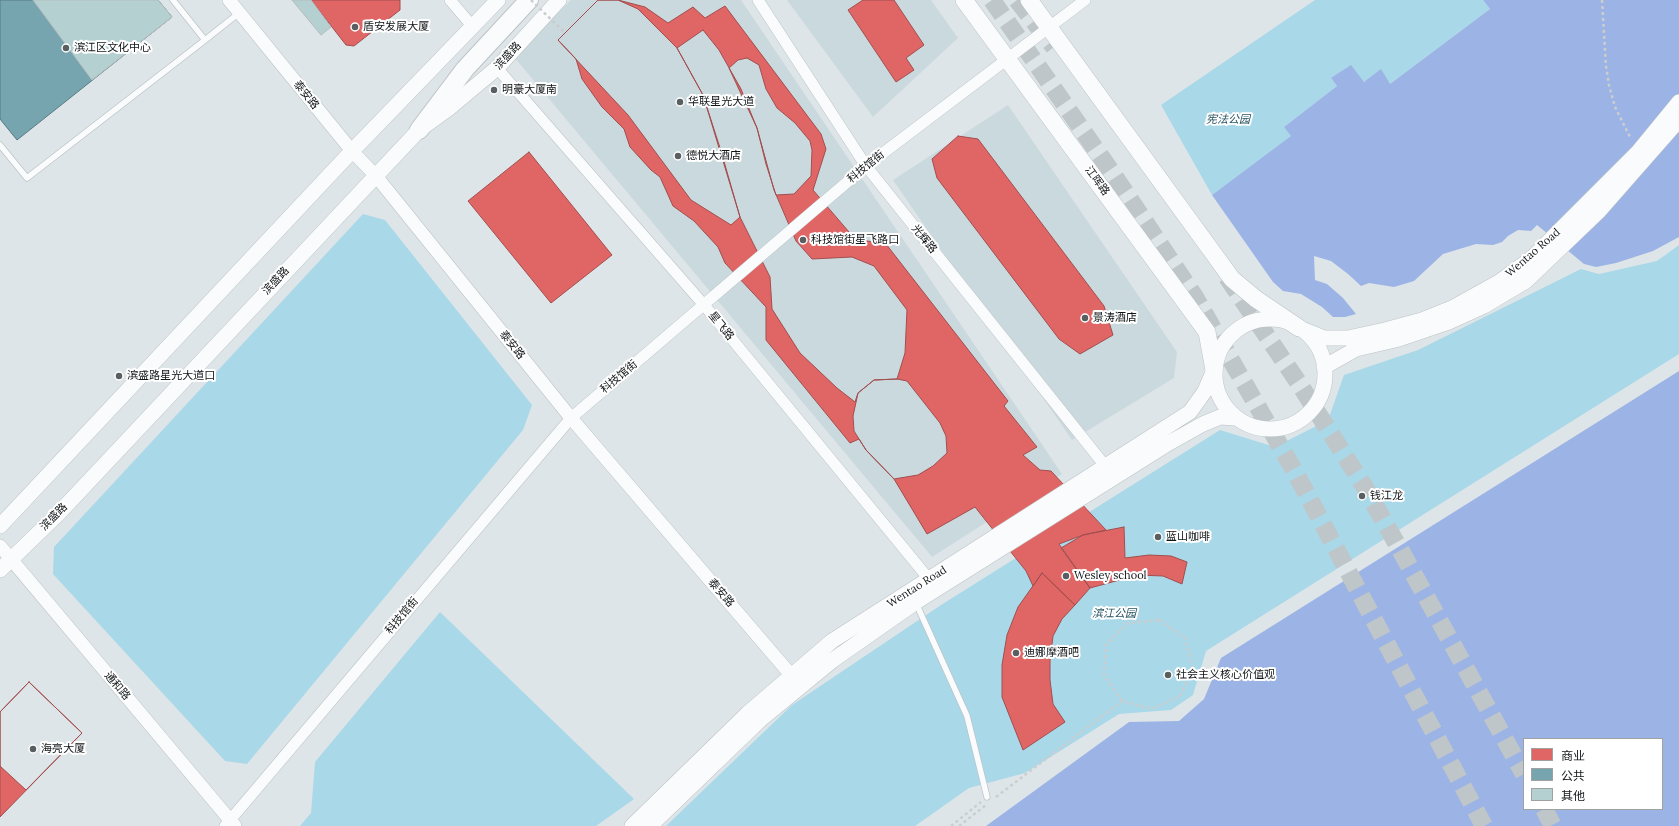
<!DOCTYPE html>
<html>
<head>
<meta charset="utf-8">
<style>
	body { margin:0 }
	#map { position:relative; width:1679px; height:826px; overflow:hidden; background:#dee5e8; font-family:Lora,"Noto Sans SC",serif }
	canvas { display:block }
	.legend { position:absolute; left:1523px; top:738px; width:140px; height:72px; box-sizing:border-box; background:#fff; border:1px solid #a0a2a2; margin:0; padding:5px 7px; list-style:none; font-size:12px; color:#111617 }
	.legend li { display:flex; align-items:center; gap:8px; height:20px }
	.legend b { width:20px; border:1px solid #a0a2a2 }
</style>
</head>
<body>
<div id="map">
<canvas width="1679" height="826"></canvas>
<ul class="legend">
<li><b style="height:11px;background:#e06666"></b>商业</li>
<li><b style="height:11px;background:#76a5af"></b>公共</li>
<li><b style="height:11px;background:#b5d0d1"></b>其他</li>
</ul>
</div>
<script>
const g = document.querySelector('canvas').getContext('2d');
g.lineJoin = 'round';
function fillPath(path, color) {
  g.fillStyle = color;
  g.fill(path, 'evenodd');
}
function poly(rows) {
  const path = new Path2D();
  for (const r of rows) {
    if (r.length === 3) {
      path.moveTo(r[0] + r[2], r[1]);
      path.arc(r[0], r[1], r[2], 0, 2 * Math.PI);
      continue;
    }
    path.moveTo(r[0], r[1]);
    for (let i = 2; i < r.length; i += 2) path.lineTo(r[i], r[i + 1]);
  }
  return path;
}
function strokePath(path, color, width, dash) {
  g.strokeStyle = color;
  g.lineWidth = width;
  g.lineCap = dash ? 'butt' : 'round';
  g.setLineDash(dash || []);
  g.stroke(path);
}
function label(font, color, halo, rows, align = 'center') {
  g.font = font + ' Lora,"Noto Sans SC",serif';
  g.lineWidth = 4;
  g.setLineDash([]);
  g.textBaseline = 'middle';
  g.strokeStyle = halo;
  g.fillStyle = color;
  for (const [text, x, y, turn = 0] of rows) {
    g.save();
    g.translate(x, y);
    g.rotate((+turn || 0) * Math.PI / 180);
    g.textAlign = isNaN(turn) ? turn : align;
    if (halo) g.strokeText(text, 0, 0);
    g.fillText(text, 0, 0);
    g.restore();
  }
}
const built = poly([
	[571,0,741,0,1062,474,932,557,514,57],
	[787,0,931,0,958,38,873,117],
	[1008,105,1177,352,1174,378,1072,440,893,180]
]);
const green = poly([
	[1315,0,1483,0,1490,9,1390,84,1331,78,1337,86,1284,127,1292,136,1212,195,1161,105],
	[363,214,385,220,532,405,523,430,247,764,225,761,53,574,54,547],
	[1679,245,1679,354,1206,651,1193,695,1171,710,1119,714,1025,773,969,788,915,826,666,826,792,705,941,605,1220,430,1275,447,1328,420,1344,375,1418,350,1581,269,1599,274,1657,261],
	[440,612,634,799,596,826,300,826,311,813,315,762]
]);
const water = poly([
	[1483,0,1679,0,1679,237,1653,251,1616,263,1596,267,1584,264,1537,225,1531,231,1518,230,1508,236,1502,242,1493,245,1476,244,1443,254,1414,281,1394,287,1369,283,1361,286,1348,274,1331,261,1314,256,1315,280,1327,284,1343,298,1356,314,1345,317,1333,317,1322,307,1301,294,1283,291,1273,282,1212,195,1291,136,1284,127,1337,86,1331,78,1351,65,1364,82,1381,69,1390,84,1490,9],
	[1679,371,1679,826,986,826,1129,722,1179,721,1204,699,1221,658],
	[1524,739,1662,739,1662,809,1524,809]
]);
const shops = poly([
	[311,0,400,0,400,10,354,46,346,45,311,0],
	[598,0,618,0,638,9,677,48,703,95,721,151,740,217,731,225,691,200,628,115,558,40,598,0],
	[598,0,618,0,645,7,668,23,693,7,705,18,725,6,821,134,826,149,813,190,855,239,886,244,1008,401,1004,406,1037,447,1023,455,1040,470,1051,471,1106,530,1083,535,1059,544,1090,588,1075,605,1042,573,1033,586,1026,571,975,507,927,534,894,479,866,450,859,439,850,443,766,340,766,307,725,263,718,247,694,221,673,206,660,177,651,170,630,147,624,129,602,107,582,79,576,59,558,40,598,0],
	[863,0,894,0,924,45,906,58,914,70,896,82,848,10,863,0],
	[703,30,719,50,741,89,757,128,774,190,796,241,812,259,852,257,874,266,907,310,905,353,897,379,874,380,858,393,855,402,837,388,800,353,772,309,770,277,740,217,703,95,677,48,703,30],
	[747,58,759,65,766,89,777,108,795,123,810,141,812,150,811,176,794,194,776,195,766,164,757,128,729,68,738,60,747,58],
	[958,136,978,139,1104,306,1113,335,1080,354,1059,339,937,178,932,159,958,136],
	[529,152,612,255,551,303,468,201,529,152],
	[897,379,907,381,940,423,946,436,947,453,933,466,918,475,894,479,866,450,854,431,853,416,858,393,874,380,897,379],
	[1124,527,1125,558,1149,555,1171,556,1187,562,1182,584,1163,576,1138,575,1090,588,1061,548,1083,535,1124,527],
	[1042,573,1075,605,1062,619,1053,636,1050,661,1050,680,1053,704,1065,722,1023,750,1002,697,1002,665,1007,635,1018,607,1042,573],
	[29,682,82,733,26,790,0,766,0,712,29,682],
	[29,682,82,733,0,817,0,712,29,682]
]);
const public = poly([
	[0,0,158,0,172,17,17,140,0,119,0,0]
]);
const building = poly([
	[33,0,158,0,172,17,92,80,33,0],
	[292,0,311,0,331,27,321,35,292,0]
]);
const trunkTunnel = poly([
	[992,0,1115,177,1195,297,1295,472,1484,826],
	[1017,0,1054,47],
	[1227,277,1300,385,1364,486,1402,553,1524,774],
	[1544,809,1553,826]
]);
const path = poly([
	[1602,0,1606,66,1609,85,1615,107,1631,139],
	[1159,620,1185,638,1193,668,1180,696,1152,709,1122,701,1104,675,1106,645,1128,623,1159,620],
	[996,797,1122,701],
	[951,826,981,802],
	[959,826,986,805]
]);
const service = poly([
	[173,0,205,40],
	[0,145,27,178,205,40,239,13],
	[916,603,967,716,987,797]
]);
const minor = poly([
	[450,0,473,27],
	[758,0,866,166,1106,467],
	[497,68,704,305,933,584],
	[225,826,571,418,866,166,1085,0]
]);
const tertiary = poly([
	[229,0,352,151,376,176,571,418,797,682],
	[0,546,235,826]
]);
const secondary = poly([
	[1270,374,55],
	[1299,328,1324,338,1348,338,1385,330,1422,320,1452,308,1499,282,1532,258,1638,152,1679,102],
	[1324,367,1356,349,1399,339,1449,322,1484,306,1526,281,1599,211,1679,120],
	[0,526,352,151,498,0],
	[0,570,59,513,419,130,448,109,497,68,559,0],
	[632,826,748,713,832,641,1190,412,1205,391,1214,370],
	[650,826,760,720,833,660,916,602,1169,443,1203,424,1220,417,1236,418]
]);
const primary = poly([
	[964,0,1207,332,1214,370],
	[1029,0,1232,279,1256,299,1299,328]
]);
const trunk = poly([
	[419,130,465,69,529,0]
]);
const pathBridge = poly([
	[531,0,565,33]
]);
const markers = [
	[355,27,4,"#595e60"],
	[66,48,4,"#595e60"],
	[494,90,4,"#595e60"],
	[680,102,4,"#595e60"],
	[678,156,4,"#595e60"],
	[803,240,4,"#595e60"],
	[1085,318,4,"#595e60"],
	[119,376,4,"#595e60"],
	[1362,496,4,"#595e60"],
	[1158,537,4,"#595e60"],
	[1066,576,4,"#595e60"],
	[1016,653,4,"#595e60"],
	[1168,675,4,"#595e60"],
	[33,749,4,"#595e60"]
];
const poiNames = [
	["盾安发展大厦",363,27],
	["滨江区文化中心",74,48],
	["明豪大厦南",502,90],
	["华联星光大道",688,102],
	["德悦大酒店",686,156],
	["科技馆街星飞路口",811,240],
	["景涛酒店",1093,318],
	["滨盛路星光大道口",127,376],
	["钱江龙",1370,496],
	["蓝山咖啡",1166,537],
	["Wesley school",1074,576],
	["迪娜摩酒吧",1024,653],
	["社会主义核心价值观",1176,675],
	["海亮大厦",41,749]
];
const streetNames = [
	["滨盛路",508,56,-47],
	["泰安路",306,95,51],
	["科技馆街",866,167,-39],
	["江晖路",1097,181,54],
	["光辉路",924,239,51],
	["Wentao Road",1533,253,-41],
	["滨盛路",276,281,-47],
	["星飞路",721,326,51],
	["泰安路",512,345,51],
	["科技馆街",619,377,-40],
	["滨盛路",54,517,-45],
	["Wentao Road",917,587,-32],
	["泰安路",721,593,49],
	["科技馆街",402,616,-50],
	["通和路",117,686,50]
];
const parkNames = [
	["宪法公园",1228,120],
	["滨江公园",1114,614]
];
fillPath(built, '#cad9de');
fillPath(green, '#a9d8e8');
fillPath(water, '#9cb3e5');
fillPath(shops, '#e06666');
strokePath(shops, '#a24e4e', 1);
fillPath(public, '#76a5af');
strokePath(public, '#587a81', 1);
fillPath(building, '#b5d0d1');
strokePath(building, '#b5bbbd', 1);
strokePath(trunkTunnel, '#bfc6c9', 18, [18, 9]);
strokePath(service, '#bdc3c5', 7);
strokePath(minor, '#bdc3c5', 12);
strokePath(tertiary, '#bdc3c5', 14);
strokePath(secondary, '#bdc3c5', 16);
strokePath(primary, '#bdc3c5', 18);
strokePath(trunk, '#bdc3c5', 20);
strokePath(path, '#cbcdce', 2.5, [3, 3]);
strokePath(service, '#fafbfc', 5.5);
strokePath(minor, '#fafbfc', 11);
strokePath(tertiary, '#fafbfc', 13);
strokePath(secondary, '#fafbfc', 15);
strokePath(primary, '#fafbfc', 17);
strokePath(trunk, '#fafbfc', 18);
strokePath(pathBridge, '#cbcdce', 2.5, [3, 3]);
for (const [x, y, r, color] of markers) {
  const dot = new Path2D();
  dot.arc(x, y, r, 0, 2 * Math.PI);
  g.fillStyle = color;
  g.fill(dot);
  strokePath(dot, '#fff', 1.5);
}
label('11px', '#111617', '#fff', poiNames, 'left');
label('11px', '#111617', '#fff', streetNames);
label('italic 11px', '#265462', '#fff', parkNames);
</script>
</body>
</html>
